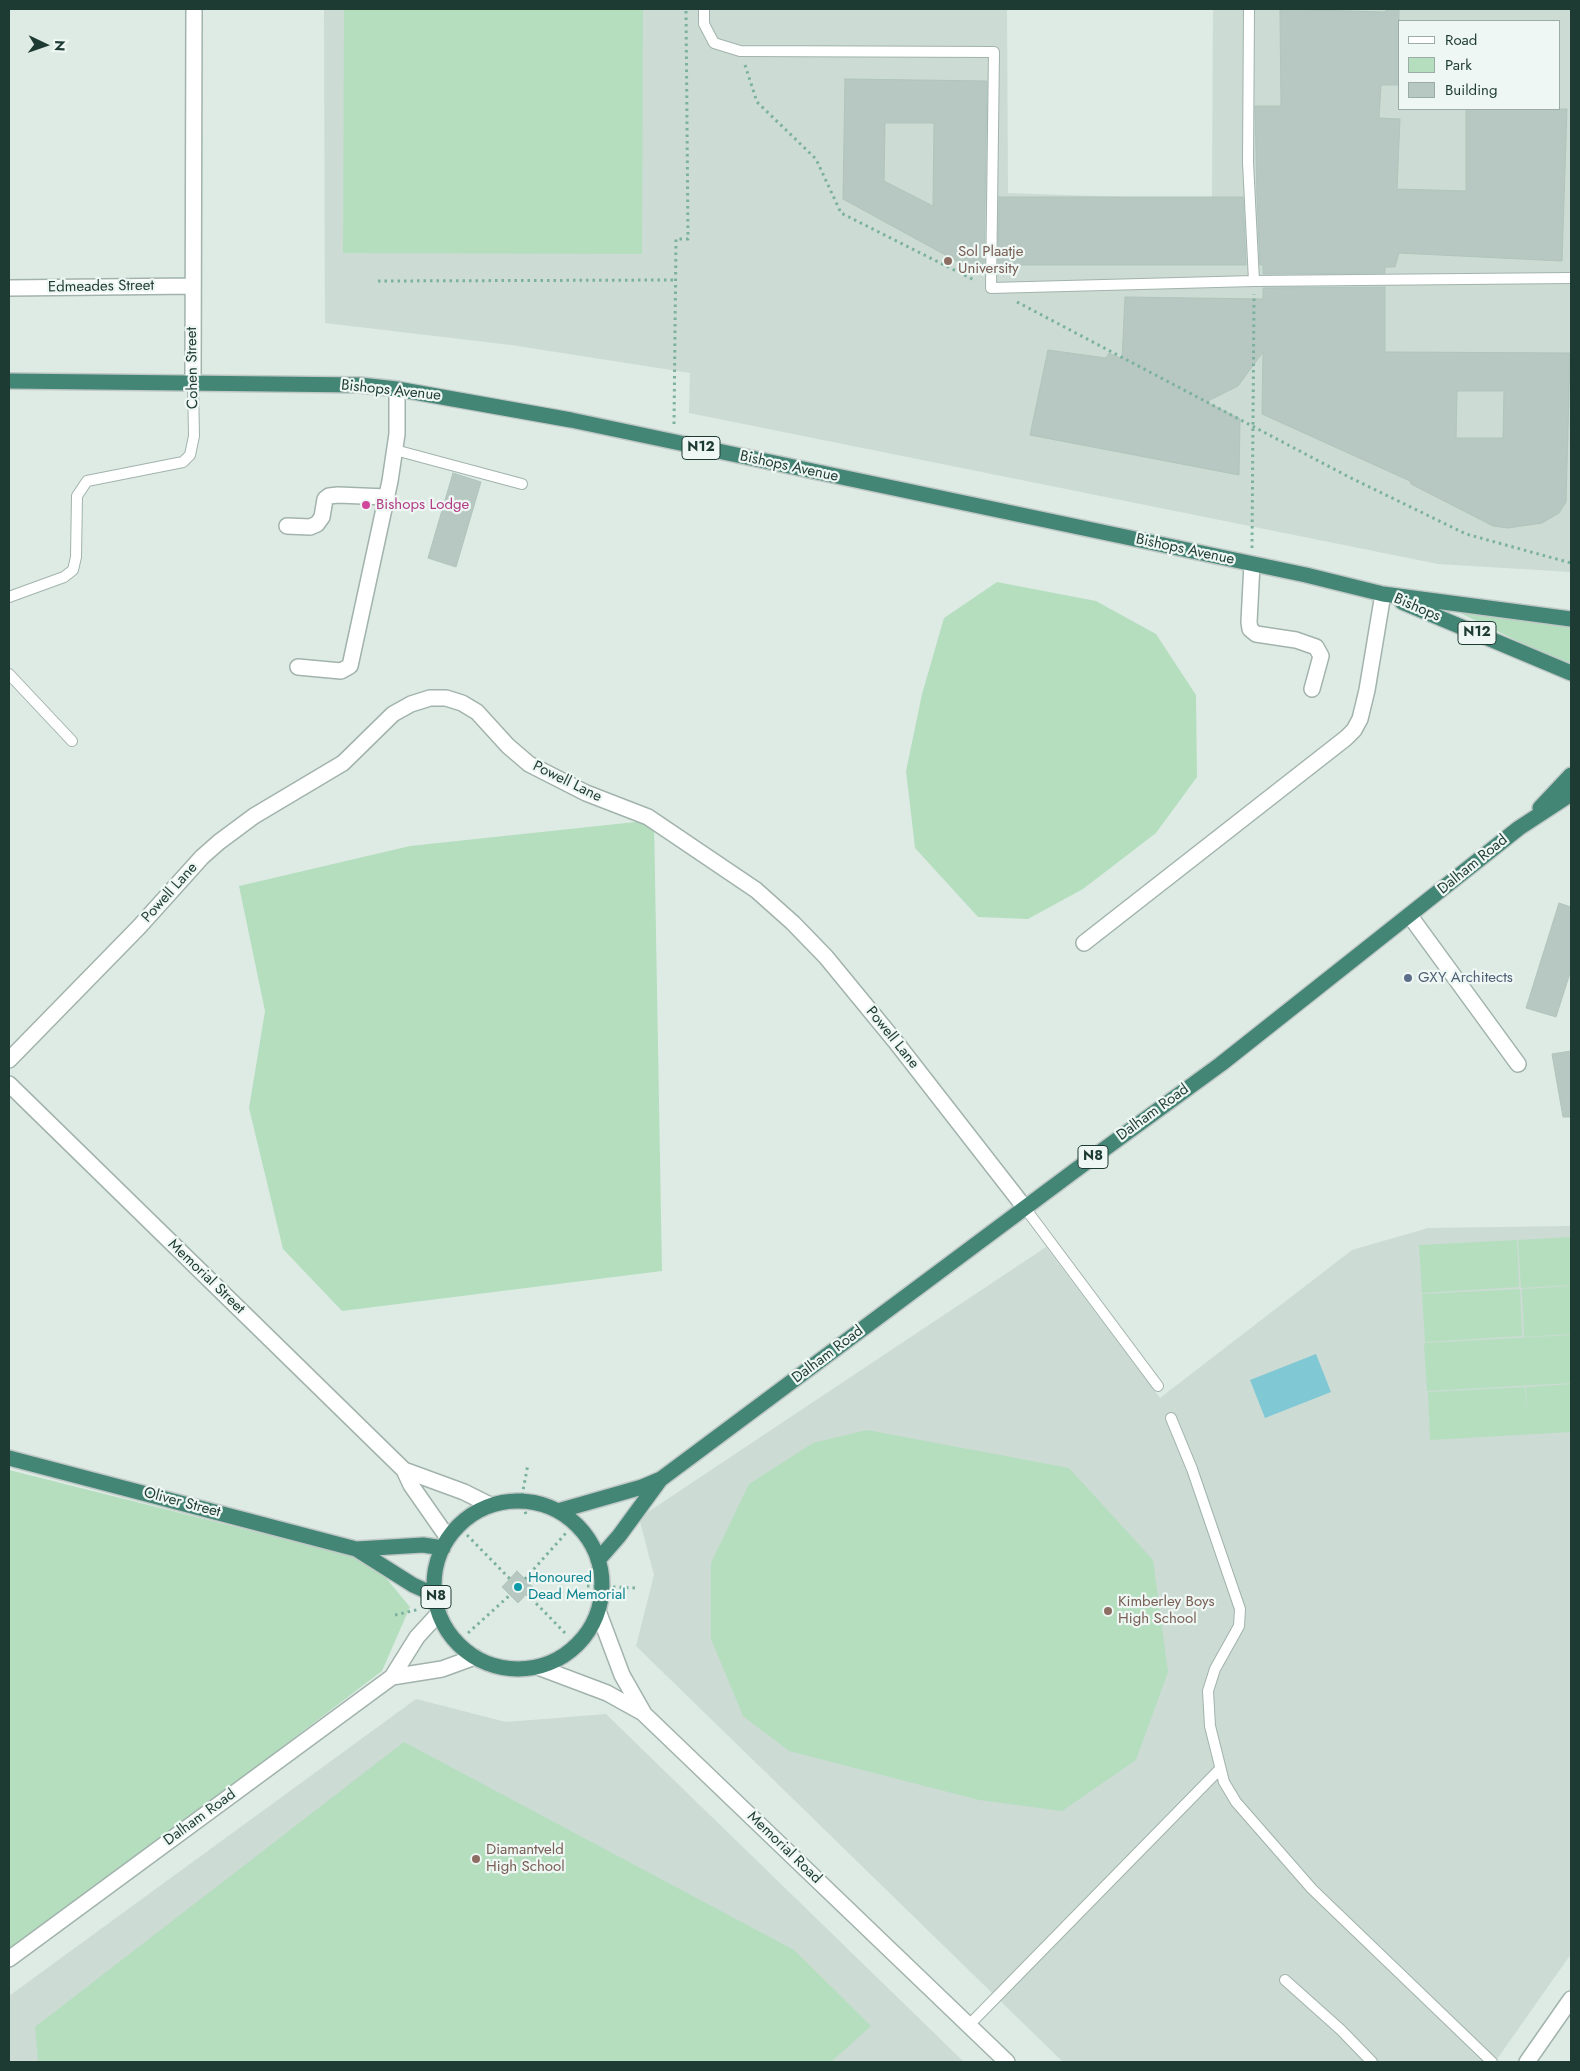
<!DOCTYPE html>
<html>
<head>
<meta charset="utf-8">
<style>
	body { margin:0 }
	#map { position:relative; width:1580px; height:2071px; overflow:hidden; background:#deebe5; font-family:Jost,sans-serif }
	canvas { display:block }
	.frame { position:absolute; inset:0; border:10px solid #1e3b33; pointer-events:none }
	.legend { position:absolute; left:1398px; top:20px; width:162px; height:90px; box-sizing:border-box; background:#eef7f3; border:1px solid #9baca6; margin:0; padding:6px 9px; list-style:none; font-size:15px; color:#1e3b33 }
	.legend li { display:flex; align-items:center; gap:10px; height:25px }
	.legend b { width:25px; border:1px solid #9baca6 }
	.north { position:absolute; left:20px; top:20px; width:50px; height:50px; -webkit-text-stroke:4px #eef7f3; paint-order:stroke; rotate:93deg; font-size:14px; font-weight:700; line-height:20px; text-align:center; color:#1e3b33 }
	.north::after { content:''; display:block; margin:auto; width:18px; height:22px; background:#1e3b33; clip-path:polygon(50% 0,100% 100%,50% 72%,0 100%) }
</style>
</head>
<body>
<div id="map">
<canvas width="1580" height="2071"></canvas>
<div class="frame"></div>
<ul class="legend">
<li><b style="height:6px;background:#fff"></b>Road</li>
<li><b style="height:14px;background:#b5debf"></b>Park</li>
<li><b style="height:14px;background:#b6c8c1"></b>Building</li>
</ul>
<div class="north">N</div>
</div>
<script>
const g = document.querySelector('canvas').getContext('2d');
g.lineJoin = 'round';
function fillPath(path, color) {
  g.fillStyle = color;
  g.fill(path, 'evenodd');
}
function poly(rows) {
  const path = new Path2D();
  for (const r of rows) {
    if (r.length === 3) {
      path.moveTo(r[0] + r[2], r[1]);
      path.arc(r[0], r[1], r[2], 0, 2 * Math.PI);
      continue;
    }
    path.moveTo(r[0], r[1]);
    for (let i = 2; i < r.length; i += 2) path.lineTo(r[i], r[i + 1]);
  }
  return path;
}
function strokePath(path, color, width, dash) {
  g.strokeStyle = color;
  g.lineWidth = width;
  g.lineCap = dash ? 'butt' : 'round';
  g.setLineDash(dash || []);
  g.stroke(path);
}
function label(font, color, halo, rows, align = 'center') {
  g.font = font + ' Jost,sans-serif';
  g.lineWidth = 4.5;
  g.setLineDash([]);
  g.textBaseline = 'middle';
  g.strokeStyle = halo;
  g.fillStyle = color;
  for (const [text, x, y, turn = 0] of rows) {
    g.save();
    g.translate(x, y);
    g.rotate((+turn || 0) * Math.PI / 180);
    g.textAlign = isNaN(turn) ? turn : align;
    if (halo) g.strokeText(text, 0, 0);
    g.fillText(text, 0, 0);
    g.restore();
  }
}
const built = poly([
	[324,9,1007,9,1008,193,1212,200,1213,9,1571,9,1571,572,1438,564,689,413,690,373,511,345,325,323],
	[1399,21,1559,21,1559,109,1399,109],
	[1571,1226,1571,1954,1495,2062,1063,2062,636,1646,654,1575,639,1518,1046,1247,1160,1398,1352,1250,1428,1228],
	[416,1699,506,1722,606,1714,964,2062,9,2062,9,1996]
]);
const green = poly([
	[344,9,643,9,642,254,343,253],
	[997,582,1096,601,1156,634,1196,695,1197,777,1156,833,1083,889,1028,919,978,917,915,848,906,771,922,694,944,618],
	[1456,611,1571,625,1571,667],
	[654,820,662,1271,342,1311,283,1249,249,1108,265,1011,239,886,410,846],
	[1571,1237,1571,1285,1521,1288,1518,1240],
	[1517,1240,1519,1287,1422,1293,1419,1245],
	[1571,1286,1571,1334,1524,1337,1522,1289],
	[1520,1289,1522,1336,1425,1342,1422,1294],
	[1571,1335,1571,1383,1427,1391,1424,1343],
	[1571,1384,1571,1432,1430,1440,1428,1392,1525,1387,1527,1419,1526,1387],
	[867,1430,1069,1468,1153,1560,1168,1672,1136,1760,1062,1811,979,1800,789,1751,743,1716,711,1639,711,1563,749,1484,813,1443],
	[9,1470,372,1561,410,1607,382,1671,9,1955],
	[404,1742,794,1950,871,2026,831,2062,38,2062,35,2027]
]);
const water = poly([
	[1316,1354,1331,1392,1265,1418,1250,1380]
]);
const building = poly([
	[1280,9,1384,12,1389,9,1399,9,1399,85,1381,85,1379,118,1400,119,1397,189,1466,191,1466,109,1567,109,1562,261,1399,253,1395,267,1385,267,1385,273,1263,274,1263,265,1260,265,1257,197,1255,106,1281,106,1280,9],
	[845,79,987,81,984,269,971,269,843,199,845,79],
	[885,123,934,123,933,206,884,181,885,123],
	[999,197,1243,197,1246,265,998,265,999,197],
	[1385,287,1385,352,1570,353,1566,502,1559,513,1542,523,1508,528,1493,526,1411,484,1410,481,1262,414,1263,352,1238,386,1206,402,1240,419,1239,475,1030,435,1048,350,1106,358,1109,353,1122,359,1125,297,1263,299,1263,288,1385,287],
	[1457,391,1504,391,1503,438,1456,438,1457,391],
	[453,473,481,482,456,567,428,558,453,473],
	[1559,903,1571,907,1571,970,1556,1017,1526,1008,1559,903],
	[1571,1051,1571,1117,1563,1117,1552,1054,1571,1051],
	[517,1571,533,1587,518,1603,502,1587,517,1571]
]);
const path = poly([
	[745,65,757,102,816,159,841,213,976,281],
	[378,281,675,280],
	[1017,302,1349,477,1466,534,1571,563],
	[674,424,676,239,688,239,686,9],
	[1252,548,1254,294],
	[526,1514,521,1501,528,1464],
	[467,1535,510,1579],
	[525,1579,566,1533],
	[587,1586,638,1588],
	[527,1594,566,1634],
	[395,1615,420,1609],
	[468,1633,510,1595]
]);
const service = poly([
	[704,9,704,24,714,43,740,51,994,52,991,288,1254,281,1571,278],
	[1249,9,1248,162,1254,281],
	[395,450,522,484],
	[9,597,64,577,73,570,76,557,77,496,87,481,183,462,190,455,194,436,193,382],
	[9,674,72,741],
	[1025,1208,1158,1386],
	[1171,1418,1192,1469,1240,1609,1239,1626,1215,1669,1208,1691,1210,1726,1224,1782,1236,1802,1312,1889,1492,2062],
	[1285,1980,1341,2030,1372,2062],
	[969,2025,1220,1769]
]);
const minor = poly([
	[9,288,193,286],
	[193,382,194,9],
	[287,526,310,527,317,524,322,517,325,499,329,496,338,495,387,497],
	[1252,564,1249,622,1250,629,1256,634,1296,640,1316,647,1321,656,1312,689],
	[298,667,341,671,350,666,390,481,397,434,397,389],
	[1410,916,1518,1064],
	[1084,943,1346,738,1354,730,1360,719,1367,690,1383,594],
	[9,1060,139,927,202,857,219,842,254,816,343,763,393,714,411,704,430,698,446,698,462,703,477,712,508,746,529,764,586,793,648,817,756,890,793,923,826,957,895,1041,1025,1208],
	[1527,2062,1571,1999]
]);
const tertiary = poly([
	[9,1084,404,1470,411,1485,448,1538],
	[404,1470,464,1492,490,1505],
	[598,1611,622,1675,643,1712],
	[538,1667,607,1693,643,1713,1007,2062],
	[392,1677,442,1669,475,1657],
	[9,1959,392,1677,417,1637,439,1613]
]);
const trunk = poly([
	[9,381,360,385,397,389,571,420,1306,575,1383,594,1571,619],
	[1402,602,1571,673],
	[1540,808,1571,775],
	[9,1458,356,1549,413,1585,435,1595],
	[518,1585,84],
	[558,1511,642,1487,661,1479,1077,1169,1221,1064,1519,828,1571,794],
	[357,1549,423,1545,443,1548],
	[598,1560,619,1536,660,1480]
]);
const markers = [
	[948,261,5,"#8d6e63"],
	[366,505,5,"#d1479c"],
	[1408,978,5,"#5c6f8a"],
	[518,1587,5,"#0f9aa8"],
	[1108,1611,5,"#8d6e63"],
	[476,1859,5,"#8d6e63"]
];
const shields = [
	[701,448,38],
	[1477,633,38],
	[1093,1157,30],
	[436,1597,30]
];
const shieldNames = [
	["N12",701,448],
	["N12",1477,633],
	["N8",1093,1157],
	["N8",436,1597]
];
const educationNames = [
	["Sol Plaatje",958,252],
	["University",958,269],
	["Kimberley Boys",1118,1602],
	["High School",1118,1619],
	["Diamantveld",486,1850],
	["High School",486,1867]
];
const streetNames = [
	["Edmeades Street",101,287,-1],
	["Cohen Street",193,368,-91],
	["Bishops Avenue",391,391,6],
	["Bishops Avenue",789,467,12],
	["Bishops Avenue",1185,550,12],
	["Bishops",1417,608,23],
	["Powell Lane",567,782,26],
	["Dalham Road",1473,865,-39],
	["Powell Lane",170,893,-48],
	["Powell Lane",892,1038,51],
	["Dalham Road",1153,1113,-36],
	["Memorial Street",206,1277,44],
	["Dalham Road",828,1355,-37],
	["Oliver Street",182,1503,15],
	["Dalham Road",200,1818,-36],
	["Memorial Road",784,1848,44]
];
const hotelNames = [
	["Bishops Lodge",376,505]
];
const serviceNames = [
	["GXY Architects",1418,978]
];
const cultureNames = [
	["Honoured",528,1578],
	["Dead Memorial",528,1595]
];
fillPath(built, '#ccdbd4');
fillPath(green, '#b5debf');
fillPath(water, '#81c8d5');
fillPath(building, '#b6c8c1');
strokePath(building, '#b0c5bc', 1);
strokePath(service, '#a1b3ac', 12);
strokePath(minor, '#a1b3ac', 18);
strokePath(tertiary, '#a1b3ac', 18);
strokePath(trunk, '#c0c8c6', 18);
strokePath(path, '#7cb1a0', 3, [2.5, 4]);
strokePath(service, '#fff', 10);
strokePath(minor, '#fff', 15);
strokePath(tertiary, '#fff', 15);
strokePath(trunk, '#448676', 15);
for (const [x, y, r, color] of markers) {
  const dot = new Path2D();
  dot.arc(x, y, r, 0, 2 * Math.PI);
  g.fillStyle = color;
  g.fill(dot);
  strokePath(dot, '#eef7f3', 2);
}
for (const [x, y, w] of shields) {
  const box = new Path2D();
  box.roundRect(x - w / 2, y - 11.5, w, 23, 4);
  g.fillStyle = '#eef7f3';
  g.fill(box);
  strokePath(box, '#1e3b33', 1);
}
label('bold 14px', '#1e3b33', null, shieldNames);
label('15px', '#785e54', '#eef7f3', educationNames, 'left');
label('15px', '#1e3b33', '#eef7f3', streetNames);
label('15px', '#b23c85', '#eef7f3', hotelNames, 'left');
label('15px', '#4e5e75', '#eef7f3', serviceNames, 'left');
label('15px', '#0d838f', '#eef7f3', cultureNames, 'left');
</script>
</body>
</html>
